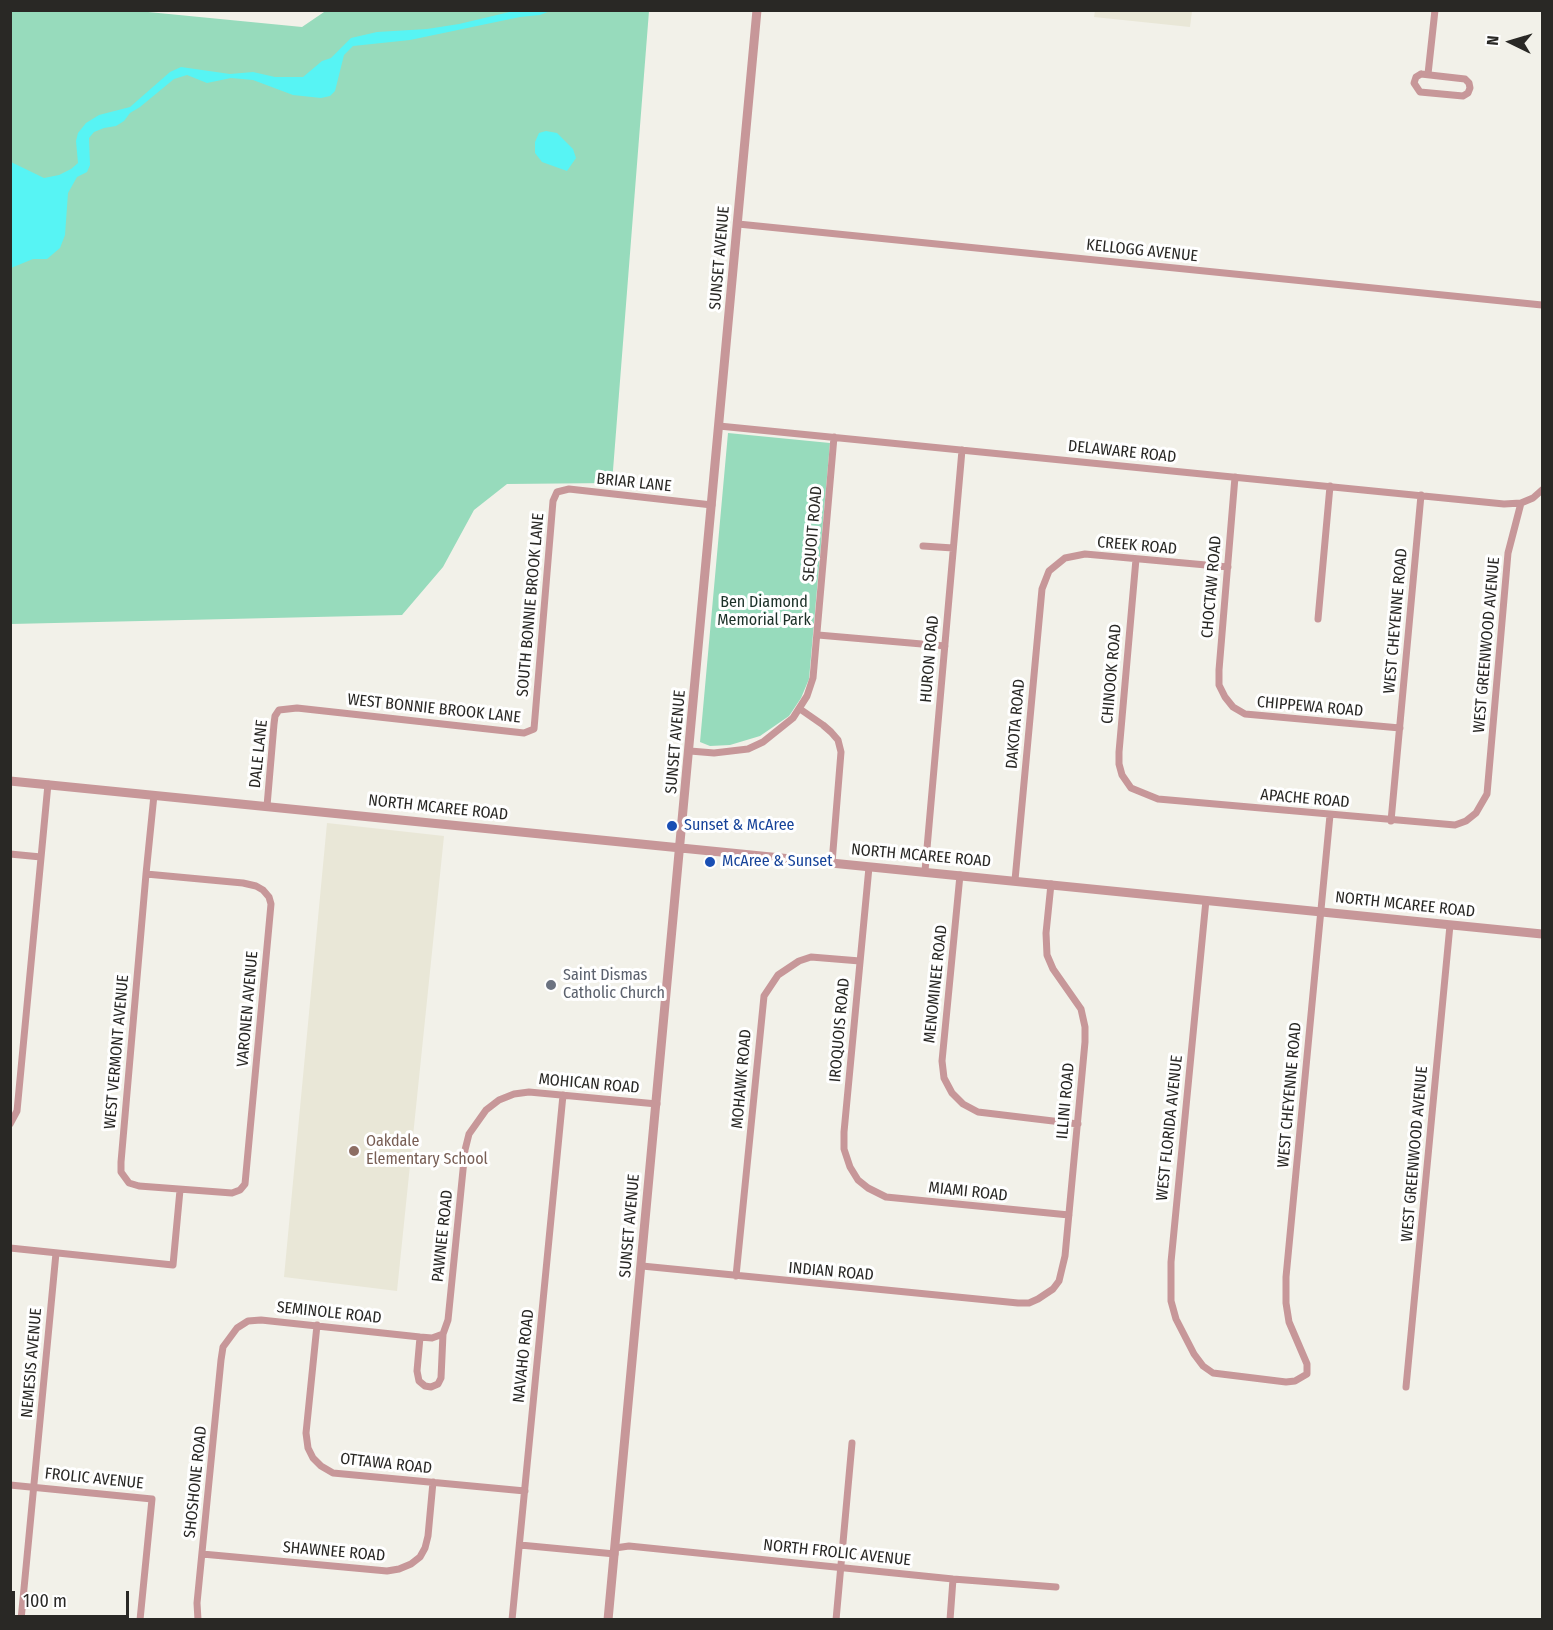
<!DOCTYPE html>
<html>
<head>
<meta charset="utf-8">
<style>
	body { margin:0 }
	#map { position:relative; width:1553px; height:1630px; overflow:hidden; background:#f2f1e9; font-family:"Fira Sans Condensed",sans-serif }
	canvas { display:block }
	.frame { position:absolute; inset:0; border:12px solid #292825; pointer-events:none }
	.north { position:absolute; left:1481px; top:12px; width:60px; height:60px; -webkit-text-stroke:4px #fff; paint-order:stroke; rotate:275deg; font-size:16px; font-weight:700; line-height:24px; text-align:center; color:#292825 }
	.north::after { content:''; display:block; margin:auto; width:21px; height:27px; background:#292825; clip-path:polygon(50% 0,100% 100%,50% 72%,0 100%) }
	.scale { position:absolute; left:12px; top:1591px; width:117px; height:27px; box-sizing:border-box; border:3px solid #292825; border-top:0; padding-left:8px; font-size:18px; line-height:21px; white-space:nowrap; color:#292825; -webkit-text-stroke:4px #fff; paint-order:stroke }
</style>
</head>
<body>
<div id="map">
<canvas width="1553" height="1630"></canvas>
<div class="frame"></div>
<div class="north">N</div>
<div class="scale">100 m</div>
</div>
<script>
const g = document.querySelector('canvas').getContext('2d');
g.lineJoin = 'round';
function fillPath(path, color) {
  g.fillStyle = color;
  g.fill(path, 'evenodd');
}
function poly(rows) {
  const path = new Path2D();
  for (const r of rows) {
    path.moveTo(r[0], r[1]);
    for (let i = 2; i < r.length; i += 2) path.lineTo(r[i], r[i + 1]);
  }
  return path;
}
function strokePath(path, color, width, dash) {
  g.strokeStyle = color;
  g.lineWidth = width;
  g.lineCap = dash ? 'butt' : 'round';
  g.setLineDash(dash || []);
  g.stroke(path);
}
function label(font, color, halo, rows, align = 'center') {
  g.font = font + ' "Fira Sans Condensed",sans-serif';
  g.lineWidth = 6;
  g.setLineDash([]);
  g.textBaseline = 'middle';
  g.strokeStyle = halo;
  g.fillStyle = color;
  for (const [text, x, y, turn = 0] of rows) {
    g.save();
    g.translate(x, y);
    g.rotate((+turn || 0) * Math.PI / 180);
    g.textAlign = isNaN(turn) ? turn : align;
    if (halo) g.strokeText(text, 0, 0);
    g.fillText(text, 0, 0);
    g.restore();
  }
}
const built = poly([
	[1095,11,1095,10,1192,11,1190,27,1094,17],
	[327,823,444,836,397,1291,284,1277]
]);
const green = poly([
	[327,10,649,11,612,483,507,484,474,510,443,567,402,615,11,624,10,11,138,11,302,27],
	[728,433,830,443,809,679,801,698,789,716,760,736,730,745,710,746,700,742]
]);
const water = poly([
	[518,10,550,11,540,15,520,17,410,40,353,46,344,55,335,91,330,96,321,98,293,95,253,80,231,78,207,83,187,75,174,79,140,107,130,113,124,121,116,126,104,128,94,132,89,138,90,165,87,172,77,177,68,193,65,235,60,248,47,259,33,259,11,268,11,162,44,178,59,175,71,169,78,163,76,141,78,133,86,123,99,115,130,107,170,72,181,67,230,74,253,72,275,77,303,77,322,61,331,58,351,38,377,32,427,29,459,24],
	[546,131,557,133,573,149,576,158,567,171,542,162,535,153,535,142,539,133]
]);
const minor = poly([
	[1421,74,1465,79,1469,83,1470,88,1468,93,1463,96,1420,92,1414,83,1416,77,1421,74],
	[1428,74,1435,10],
	[738,224,1542,305],
	[719,426,1504,504,1521,503],
	[1235,477,1219,670,1219,685,1225,697,1233,707,1245,714,1400,728],
	[923,546,953,548],
	[1136,559,1119,752,1119,764,1122,775,1131,788,1158,799,1455,825,1466,821,1476,813,1487,794,1508,553,1521,503,1533,498,1542,490],
	[1318,619,1330,486],
	[818,635,945,646],
	[800,709,823,725,831,732,838,740,841,752,832,863],
	[690,751,714,753,748,749,763,742,793,718,807,696,813,678,834,437],
	[267,806,274,724,275,716,279,710,297,708,524,733,534,729,553,501,557,492,569,489,712,505],
	[1391,821,1421,495],
	[10,854,41,857],
	[869,867,844,1132,844,1149,850,1167,858,1180,868,1188,886,1197,1069,1215],
	[925,871,962,450],
	[146,874,243,883,256,886,263,890,269,897,271,904,245,1184,240,1190,232,1193,139,1186,129,1183,121,1172,121,1162,146,874,154,795],
	[960,875,942,1061,944,1078,952,1093,963,1104,978,1112,1078,1124],
	[1015,880,1042,589,1049,571,1065,558,1085,554,1228,567],
	[1206,900,1171,1262,1171,1301,1176,1319,1194,1354,1203,1366,1213,1373,1286,1382,1295,1381,1307,1374,1307,1364,1289,1322,1286,1303,1286,1277,1330,815],
	[10,1124,17,1111,48,784],
	[10,1248,173,1265,180,1190],
	[642,1266,1018,1303,1029,1303,1038,1299,1053,1289,1059,1281,1065,1256,1085,1042,1085,1027,1081,1009,1053,969,1047,955,1046,933,1051,884],
	[736,1276,764,996,778,975,799,961,811,957,860,961],
	[317,1325,306,1433,308,1448,313,1458,321,1466,333,1473,525,1491],
	[420,1337,417,1371,419,1381,425,1386,431,1387,438,1384,441,1378,443,1334,448,1320,465,1150,469,1134,486,1110,499,1100,514,1094,529,1092,657,1104],
	[1406,1387,1450,925],
	[10,1485,152,1499,140,1620],
	[520,1545,615,1554],
	[615,1548,629,1546,953,1579,1056,1587],
	[202,1554,387,1571,399,1569,411,1564,420,1557,425,1548,428,1536,433,1482],
	[21,1620,56,1253],
	[198,1620,197,1603,221,1360,223,1347,237,1328,248,1321,261,1320,420,1337,432,1338,443,1334],
	[512,1620,563,1095],
	[836,1620,852,1443],
	[950,1620,953,1579]
]);
const tertiary = poly([
	[10,781,1542,934],
	[608,1620,757,10]
]);
const markers = [
	[672,826,6,"#1a4fb4"],
	[710,862,6,"#1a4fb4"],
	[551,985,6,"#6b7280"],
	[354,1151,6,"#8d6e63"]
];
const streetNames = [
	["KELLOGG AVENUE",1142,251,6],
	["SUNSET AVENUE",720,258,-85],
	["DELAWARE ROAD",1122,452,6],
	["BRIAR LANE",634,483,6],
	["SEQUOIT ROAD",813,534,-85],
	["CREEK ROAD",1137,546,5],
	["CHOCTAW ROAD",1212,587,-85],
	["SOUTH BONNIE BROOK LANE",531,605,-85],
	["WEST CHEYENNE ROAD",1396,621,-85],
	["WEST GREENWOOD AVENUE",1487,645,-85],
	["HURON ROAD",930,659,-85],
	["CHINOOK ROAD",1112,674,-85],
	["CHIPPEWA ROAD",1310,707,5],
	["WEST BONNIE BROOK LANE",434,709,6],
	["DAKOTA ROAD",1016,724,-85],
	["SUNSET AVENUE",676,742,-85],
	["DALE LANE",259,754,-84],
	["APACHE ROAD",1305,799,5],
	["NORTH MCAREE ROAD",438,808,6],
	["NORTH MCAREE ROAD",921,856,5],
	["NORTH MCAREE ROAD",1405,905,6],
	["MENOMINEE ROAD",936,984,-84],
	["VARONEN AVENUE",248,1009,-85],
	["IROQUOIS ROAD",840,1030,-85],
	["WEST VERMONT AVENUE",117,1052,-85],
	["MOHAWK ROAD",742,1079,-85],
	["MOHICAN ROAD",589,1084,5],
	["WEST CHEYENNE ROAD",1290,1095,-85],
	["ILLINI ROAD",1066,1101,-85],
	["WEST FLORIDA AVENUE",1170,1128,-84],
	["WEST GREENWOOD AVENUE",1415,1154,-85],
	["MIAMI ROAD",968,1192,6],
	["SUNSET AVENUE",630,1226,-85],
	["PAWNEE ROAD",443,1236,-84],
	["INDIAN ROAD",831,1272,5],
	["SEMINOLE ROAD",329,1313,6],
	["NAVAHO ROAD",524,1356,-84],
	["NEMESIS AVENUE",32,1363,-85],
	["OTTAWA ROAD",386,1464,6],
	["FROLIC AVENUE",94,1479,6],
	["SHOSHONE ROAD",196,1482,-84],
	["SHAWNEE ROAD",334,1552,5],
	["NORTH FROLIC AVENUE",837,1553,6]
];
const parkNames = [
	["Ben Diamond",764,603],
	["Memorial Park",764,621]
];
const transitNames = [
	["Sunset & McAree",684,826],
	["McAree & Sunset",722,862]
];
const worshipNames = [
	["Saint Dismas",563,976],
	["Catholic Church",563,994]
];
const educationNames = [
	["Oakdale",366,1142],
	["Elementary School",366,1160]
];
fillPath(built, '#e9e7d7');
fillPath(green, '#97dbbc');
fillPath(water, '#57f4f4');
strokePath(minor, '#c79799', 7);
strokePath(tertiary, '#c79799', 9);
for (const [x, y, r, color] of markers) {
  const dot = new Path2D();
  dot.arc(x, y, r, 0, 2 * Math.PI);
  g.fillStyle = color;
  g.fill(dot);
  strokePath(dot, '#fff', 2);
}
label('16px', '#292825', '#fff', streetNames);
label('16px', '#1b3027', '#fff', parkNames);
label('16px', '#164399', '#fff', transitNames, 'left');
label('16px', '#5b616d', '#fff', worshipNames, 'left');
label('16px', '#785e54', '#fff', educationNames, 'left');
</script>
</body>
</html>
